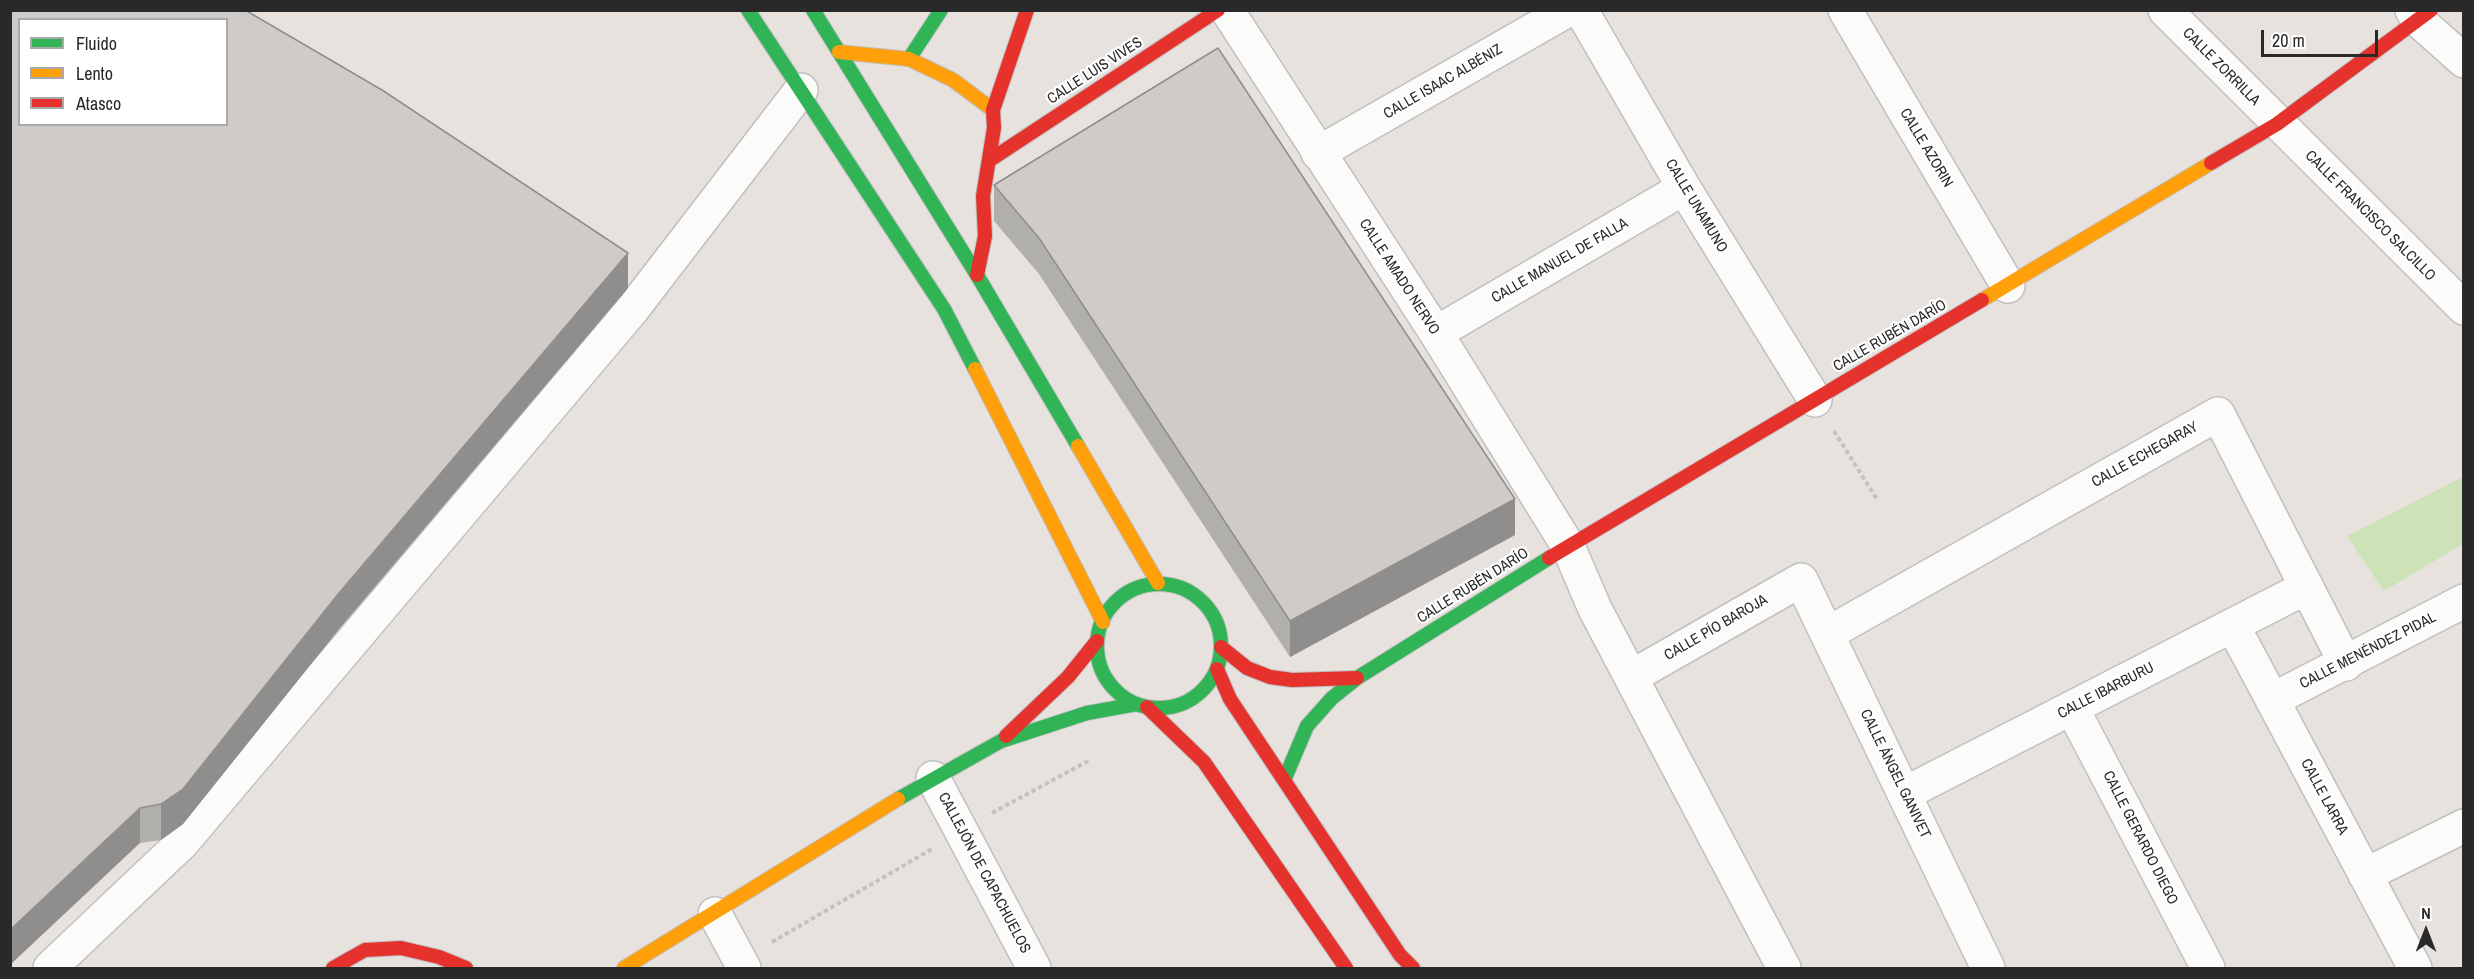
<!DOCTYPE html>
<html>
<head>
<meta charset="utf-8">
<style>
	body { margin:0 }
	#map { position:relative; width:2474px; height:979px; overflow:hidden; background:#e7e2de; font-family:"Archivo Narrow",sans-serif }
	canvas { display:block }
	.frame { position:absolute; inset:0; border:12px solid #292929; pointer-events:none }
	.legend { position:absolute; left:18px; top:18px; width:210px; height:108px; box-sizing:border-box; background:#fff; border:2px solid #a9a9a9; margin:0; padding:8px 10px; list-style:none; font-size:18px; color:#292929 }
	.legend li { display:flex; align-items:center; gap:12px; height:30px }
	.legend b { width:30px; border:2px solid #a9a9a9 }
	.north { position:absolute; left:2396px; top:901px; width:60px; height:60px; -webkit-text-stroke:4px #fff; paint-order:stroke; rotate:0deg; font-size:16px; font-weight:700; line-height:24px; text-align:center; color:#292929 }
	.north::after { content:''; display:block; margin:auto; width:21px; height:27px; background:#292929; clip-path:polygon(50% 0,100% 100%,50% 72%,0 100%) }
	.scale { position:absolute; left:2261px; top:30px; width:117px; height:27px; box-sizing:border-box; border:3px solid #292929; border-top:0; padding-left:8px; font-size:18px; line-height:21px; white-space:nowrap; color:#292929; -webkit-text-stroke:4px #fff; paint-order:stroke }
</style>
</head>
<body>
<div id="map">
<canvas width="2474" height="979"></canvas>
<div class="frame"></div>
<ul class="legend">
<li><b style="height:8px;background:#30b455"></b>Fluido</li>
<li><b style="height:8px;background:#ff9f0a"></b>Lento</li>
<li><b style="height:8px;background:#e5322d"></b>Atasco</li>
</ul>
<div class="north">N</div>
<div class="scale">20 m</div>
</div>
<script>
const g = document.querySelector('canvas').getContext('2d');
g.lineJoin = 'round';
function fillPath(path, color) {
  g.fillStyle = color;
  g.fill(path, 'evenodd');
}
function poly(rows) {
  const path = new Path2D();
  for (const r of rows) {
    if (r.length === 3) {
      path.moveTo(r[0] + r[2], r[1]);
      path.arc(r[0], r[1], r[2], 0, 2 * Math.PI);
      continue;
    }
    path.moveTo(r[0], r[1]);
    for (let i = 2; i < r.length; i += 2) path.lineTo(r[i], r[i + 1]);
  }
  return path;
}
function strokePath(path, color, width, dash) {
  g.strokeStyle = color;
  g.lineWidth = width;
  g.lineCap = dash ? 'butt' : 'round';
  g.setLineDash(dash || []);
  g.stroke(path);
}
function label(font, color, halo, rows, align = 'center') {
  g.font = font + ' "Archivo Narrow",sans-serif';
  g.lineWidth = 4.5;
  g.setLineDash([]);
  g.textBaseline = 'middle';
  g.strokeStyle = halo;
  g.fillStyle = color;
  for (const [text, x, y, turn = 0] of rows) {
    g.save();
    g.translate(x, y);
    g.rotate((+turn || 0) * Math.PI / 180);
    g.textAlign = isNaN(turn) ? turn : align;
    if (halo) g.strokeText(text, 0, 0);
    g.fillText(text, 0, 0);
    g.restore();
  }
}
const green = poly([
	[2463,477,2463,544,2384,591,2347,536]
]);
const path = poly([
	[1834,431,1878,501],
	[992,813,1090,760],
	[772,942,932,849]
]);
const street = poly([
	[1227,10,1436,333,1568,546,1595,609,1784,968],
	[1581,10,1684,188,1815,400],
	[1845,10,2008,286],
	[2165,10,2464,308],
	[2412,10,2418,20,2464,61],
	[1318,153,1568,10],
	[1436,333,1684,188],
	[2233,626,2415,968],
	[1827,634,2218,414,2346,664],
	[1631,677,1801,580,1988,968],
	[2272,700,2464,601],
	[2072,708,2208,968],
	[933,778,1034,968],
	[1904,794,2307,587],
	[2365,875,2464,826],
	[715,914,744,968],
	[50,968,182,843,632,310,801,90]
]);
const fast = poly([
	[748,10,944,309,975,369],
	[813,10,977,275,1078,446],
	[909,59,941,10],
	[1159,646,62],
	[1285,778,1307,726,1332,698,1357,678,1549,558],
	[898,799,1001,741,1087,713,1137,704]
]);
const slow = poly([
	[839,52,909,59,953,80,993,110],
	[1982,300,2211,163],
	[975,369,1103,622],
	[1078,446,1158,583],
	[624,968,898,799]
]);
const jam = poly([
	[990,160,1218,10],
	[2211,163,2277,124,2431,10],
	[977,275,985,236,983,196,994,128,993,110,1027,10],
	[1549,558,1982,300],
	[1221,647,1247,668,1270,677,1292,680,1357,678],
	[1217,669,1230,699,1400,955,1413,968],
	[1147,707,1204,762,1346,968],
	[1006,736,1068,677,1097,641],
	[333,968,365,950,401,948,439,957,466,968]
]);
const wall = poly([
	[10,10,628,288,339,629,183,824,161,840,140,843],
	[994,185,1515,535,1290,657,1039,274,994,221]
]);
const shadedWall = poly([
	[628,253,628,288,339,629,183,824,161,840,161,804],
	[1515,499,1515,535,1290,657,1290,621],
	[140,808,140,843,10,965,10,930]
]);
const building = poly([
	[10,10,245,10,382,90,628,253,339,593,183,789,161,804,140,808,10,930,10,10],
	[20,20,226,20,226,124,20,124,20,20],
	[1218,48,1515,499,1290,621,1039,238,994,185,1218,48]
]);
const streetNames = [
	["CALLE ZORRILLA",2221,67,45],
	["CALLE LUIS VIVES",1095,71,-33],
	["CALLE ISAAC ALBÉNIZ",1443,82,-30],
	["CALLE AZORIN",1926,148,59],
	["CALLE UNAMUNO",1696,206,59],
	["CALLE FRANCISCO SALCILLO",2370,216,45],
	["CALLE MANUEL DE FALLA",1560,261,-30],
	["CALLE AMADO NERVO",1399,277,57],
	["CALLE RUBÉN DARÍO",1890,336,-30],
	["CALLE ECHEGARAY",2145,455,-29],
	["CALLE RUBÉN DARÍO",1473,586,-32],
	["CALLE PÍO BAROJA",1716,628,-30],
	["CALLE MENÉNDEZ PIDAL",2368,651,-27],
	["CALLE IBARBURU",2106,691,-27],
	["CALLE ÁNGEL GANIVET",1895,774,64],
	["CALLE LARRA",2324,797,62],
	["CALLE GERARDO DIEGO",2140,838,63],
	["CALLEJÓN DE CAPACHUELOS",984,873,62]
];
fillPath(green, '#cde2b6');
strokePath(street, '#c1bfc0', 36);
strokePath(fast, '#c1bfc0', 16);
strokePath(slow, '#c1bfc0', 16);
strokePath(jam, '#c1bfc0', 16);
strokePath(path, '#c3c2c2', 4, [4.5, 3]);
strokePath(street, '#fbfbfa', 33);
strokePath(fast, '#30b455', 14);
strokePath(slow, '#ff9f0a', 14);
strokePath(jam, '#e5322d', 14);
fillPath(wall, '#b1afac');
fillPath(shadedWall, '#908e8c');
fillPath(building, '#cecbc8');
strokePath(building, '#908e8c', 1.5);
label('15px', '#292929', '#fff', streetNames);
</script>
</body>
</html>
